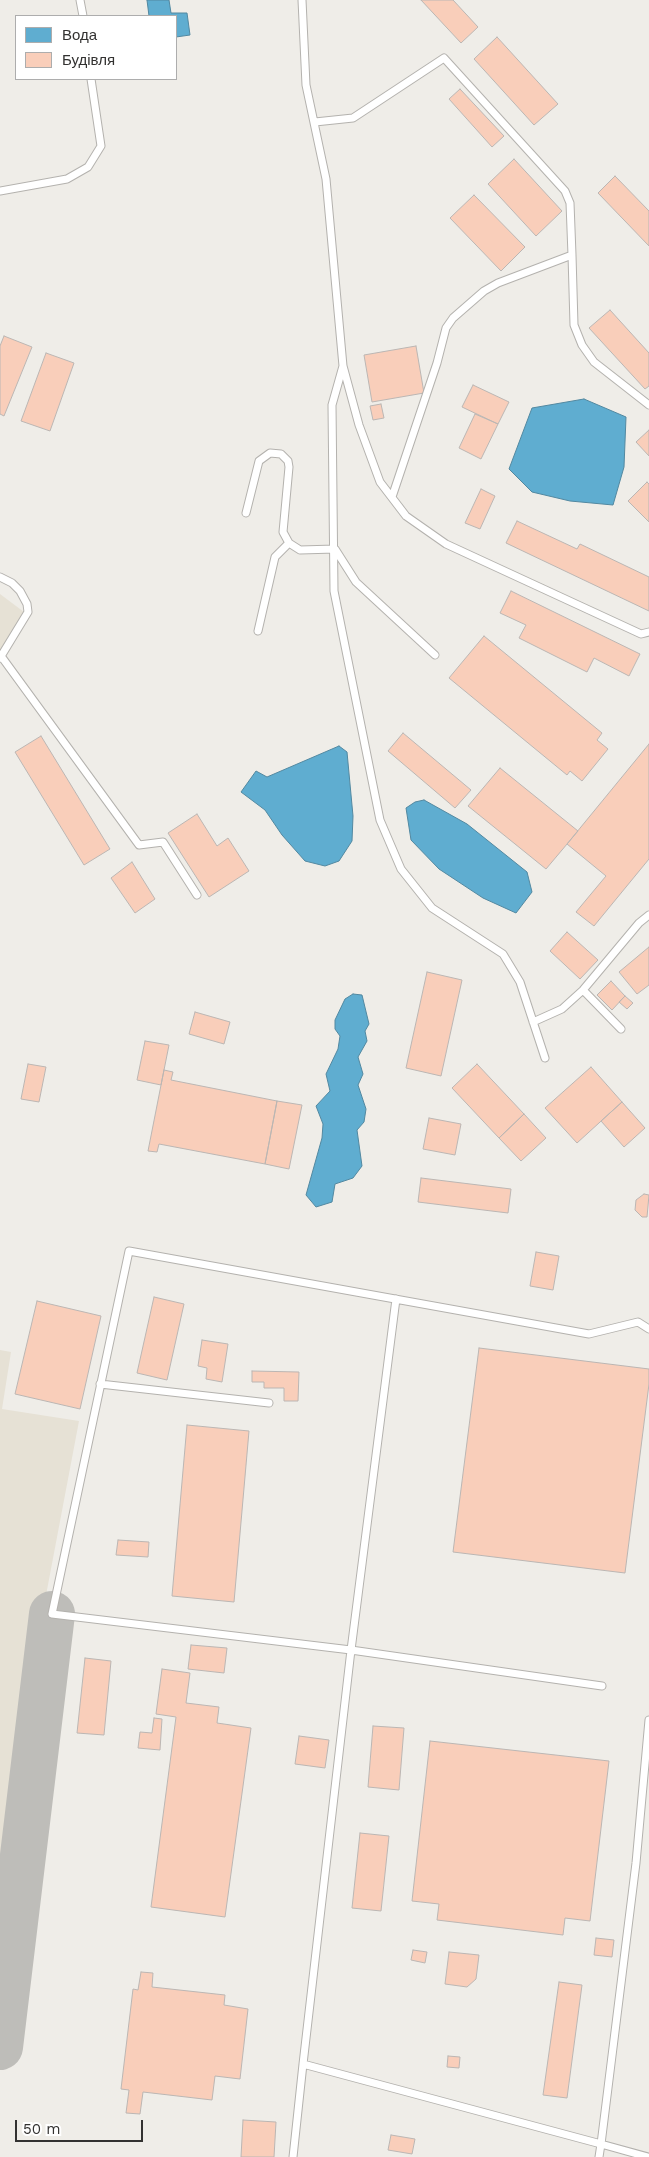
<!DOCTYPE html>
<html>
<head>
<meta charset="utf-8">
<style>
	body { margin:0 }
	#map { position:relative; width:649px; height:2157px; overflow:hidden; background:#efede8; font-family:"Work Sans",sans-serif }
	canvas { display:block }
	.legend { position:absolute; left:15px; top:15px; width:162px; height:65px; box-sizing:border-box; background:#fff; border:1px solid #adadad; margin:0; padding:6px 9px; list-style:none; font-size:15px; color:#333231 }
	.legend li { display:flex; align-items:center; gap:10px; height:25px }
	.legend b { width:25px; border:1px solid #adadad }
	.scale { position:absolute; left:15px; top:2120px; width:128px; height:22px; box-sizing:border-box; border:2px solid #333231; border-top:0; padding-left:6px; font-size:15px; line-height:18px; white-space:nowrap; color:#333231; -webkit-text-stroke:4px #fff; paint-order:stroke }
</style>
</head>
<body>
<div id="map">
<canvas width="649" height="2157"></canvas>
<ul class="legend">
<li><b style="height:14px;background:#5fadd0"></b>Вода</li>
<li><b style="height:14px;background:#f9ceba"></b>Будівля</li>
</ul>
<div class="scale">50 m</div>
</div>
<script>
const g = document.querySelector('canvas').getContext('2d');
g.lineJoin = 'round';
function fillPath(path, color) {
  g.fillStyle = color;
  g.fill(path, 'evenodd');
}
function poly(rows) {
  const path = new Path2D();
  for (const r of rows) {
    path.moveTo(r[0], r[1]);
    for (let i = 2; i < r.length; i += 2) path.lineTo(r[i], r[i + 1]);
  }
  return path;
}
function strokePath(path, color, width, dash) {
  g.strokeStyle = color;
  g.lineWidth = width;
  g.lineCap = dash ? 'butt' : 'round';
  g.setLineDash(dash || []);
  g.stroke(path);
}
const built = poly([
	[0,594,24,612,0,650],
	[0,1350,11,1352,2,1409,79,1421,29,1685,0,1897]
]);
const water = poly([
	[147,0,169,0,171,13,187,13,190,35,176,37,176,16,149,16,147,0],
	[584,399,626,417,624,467,613,505,570,501,532,492,509,469,532,408,584,399],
	[339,746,347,752,353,816,352,841,339,861,325,866,305,861,282,835,265,810,241,792,256,771,267,777,339,746],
	[424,800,467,824,527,872,532,892,516,913,483,898,439,869,411,840,406,808,415,802,424,800],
	[353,994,362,995,369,1024,365,1031,367,1041,358,1057,363,1074,358,1085,366,1109,364,1122,357,1130,362,1166,353,1178,335,1184,332,1202,316,1207,306,1195,322,1138,323,1124,316,1106,330,1091,326,1074,338,1049,340,1036,335,1029,335,1020,345,999,353,994]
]);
const taxiway = poly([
	[0,2047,52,1614]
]);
const building = poly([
	[421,0,453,0,478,27,461,43,421,0],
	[497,37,558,104,534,125,474,59,497,37],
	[460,89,504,136,492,147,449,99,460,89],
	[514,159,562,211,536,236,488,184,514,159],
	[615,176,649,211,649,246,598,193,615,176],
	[474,195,525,247,501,271,450,218,474,195],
	[610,310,649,353,649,386,645,389,589,328,610,310],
	[4,336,32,347,4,416,0,414,0,346,4,336],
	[416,346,424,393,372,402,364,355,416,346],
	[46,353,74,363,50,431,21,421,46,353],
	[473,385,509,402,498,424,462,407,473,385],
	[381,404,384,418,373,420,370,406,381,404],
	[475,414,498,424,481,459,459,448,475,414],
	[649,430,649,456,636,442,649,430],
	[647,482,649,484,649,522,628,501,647,482],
	[481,489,495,496,480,529,465,523,481,489],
	[517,521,577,549,580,544,649,577,649,611,506,543,517,521],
	[511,591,640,654,629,676,594,658,587,672,519,638,526,625,500,613,511,591],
	[484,636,602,733,597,740,608,749,582,781,570,771,567,775,449,678,484,636],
	[403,733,471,790,455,808,388,751,403,733],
	[41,736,110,849,84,865,15,752,41,736],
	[649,744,649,859,594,926,576,912,606,876,567,844,649,744],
	[500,768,578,831,546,869,468,806,500,768],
	[197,814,217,846,228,838,249,871,209,897,168,833,197,814],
	[132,862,155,899,135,913,111,878,132,862],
	[567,932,598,960,580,979,550,951,567,932],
	[649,947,649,985,637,994,619,972,649,947],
	[427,972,462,980,441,1076,406,1068,427,972],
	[611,981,625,996,612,1010,597,995,611,981],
	[625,996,633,1003,627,1009,619,1002,625,996],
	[195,1012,230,1022,224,1044,189,1034,195,1012],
	[145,1041,169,1045,161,1085,137,1080,145,1041],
	[28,1064,46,1067,39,1102,21,1099,28,1064],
	[477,1064,524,1114,499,1138,452,1088,477,1064],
	[591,1067,622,1102,577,1143,545,1108,591,1067],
	[164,1070,173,1072,171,1080,277,1101,265,1164,159,1144,157,1152,148,1151,164,1070],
	[277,1101,302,1105,289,1169,265,1164,277,1101],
	[622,1102,645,1128,624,1147,601,1121,622,1102],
	[524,1114,546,1138,521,1161,499,1138,524,1114],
	[429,1118,461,1124,455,1155,423,1149,429,1118],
	[421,1178,511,1189,508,1213,418,1202,421,1178],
	[644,1194,649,1195,647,1217,642,1217,635,1210,636,1200,644,1194],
	[536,1252,559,1256,553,1290,530,1286,536,1252],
	[154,1297,184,1304,167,1380,137,1373,154,1297],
	[37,1301,101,1316,80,1409,15,1394,37,1301],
	[202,1340,228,1344,222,1382,206,1379,207,1368,198,1366,202,1340],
	[479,1348,649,1369,649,1384,625,1573,453,1552,479,1348],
	[252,1371,299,1372,298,1401,284,1401,284,1388,264,1388,264,1382,252,1382,252,1371],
	[187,1425,249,1431,234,1602,172,1596,187,1425],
	[118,1540,149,1542,148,1557,116,1555,118,1540],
	[191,1645,227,1648,224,1673,188,1669,191,1645],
	[85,1658,111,1661,104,1735,77,1733,85,1658],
	[162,1669,190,1673,186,1703,219,1707,217,1723,251,1728,225,1917,151,1907,176,1717,156,1714,162,1669],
	[154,1718,162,1719,160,1750,138,1748,140,1732,152,1733,154,1718],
	[373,1726,404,1728,399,1790,368,1787,373,1726],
	[299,1736,329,1740,325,1768,295,1764,299,1736],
	[430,1741,609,1761,590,1921,565,1918,563,1935,437,1920,439,1904,412,1901,430,1741],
	[360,1833,389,1836,381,1911,352,1908,360,1833],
	[596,1938,614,1940,612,1957,594,1955,596,1938],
	[413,1950,427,1952,425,1963,411,1960,413,1950],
	[449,1952,479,1955,476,1979,467,1987,445,1984,449,1952],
	[141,1972,153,1973,152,1987,225,1995,224,2005,248,2009,240,2079,215,2076,212,2100,143,2092,140,2114,126,2113,129,2090,121,2089,133,1989,138,1990,141,1972],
	[559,1982,582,1985,567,2098,543,2095,559,1982],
	[448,2056,460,2057,459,2068,447,2067,448,2056],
	[243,2120,276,2122,274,2157,241,2157,243,2120],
	[391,2135,415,2139,412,2154,388,2150,391,2135]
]);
const service = poly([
	[80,0,83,16],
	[302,0,306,85,326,179,343,366,359,425,380,482,406,516,446,544,641,634,649,632],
	[315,122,353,118,444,58,555,180,565,191,570,203,572,255,498,283,484,291,453,318,446,328,437,363,392,497],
	[0,191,67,179,88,167,101,146,91,79],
	[572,255,574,325,582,345,594,362,649,405],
	[343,366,332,405,334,591,380,820,401,869,432,908,503,954,520,982,545,1058],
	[246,513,259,461,270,453,281,454,288,461,289,467,283,532,289,543,300,550,335,549,356,582,435,655],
	[0,577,12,583,20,591,27,604,28,612,0,658],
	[258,631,275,557,289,543],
	[1,656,139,845,163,842,197,895],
	[583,990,621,1029],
	[533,1022,562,1009,583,990,639,923,649,915],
	[396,1299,351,1650,602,1686],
	[649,1329,638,1322,589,1334,129,1251,52,1614,351,1650,303,2064,601,2144,636,1863,649,1720],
	[100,1384,269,1403],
	[293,2157,303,2064],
	[599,2157,601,2144,648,2157]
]);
fillPath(built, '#e6e1d5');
fillPath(water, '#5fadd0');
strokePath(water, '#5288a0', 1);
strokePath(taxiway, '#bebdb9', 46);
fillPath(building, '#f9ceba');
strokePath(building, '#bbb6b3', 1);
strokePath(service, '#b4b2ae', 9);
strokePath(service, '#fff', 7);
</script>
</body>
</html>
